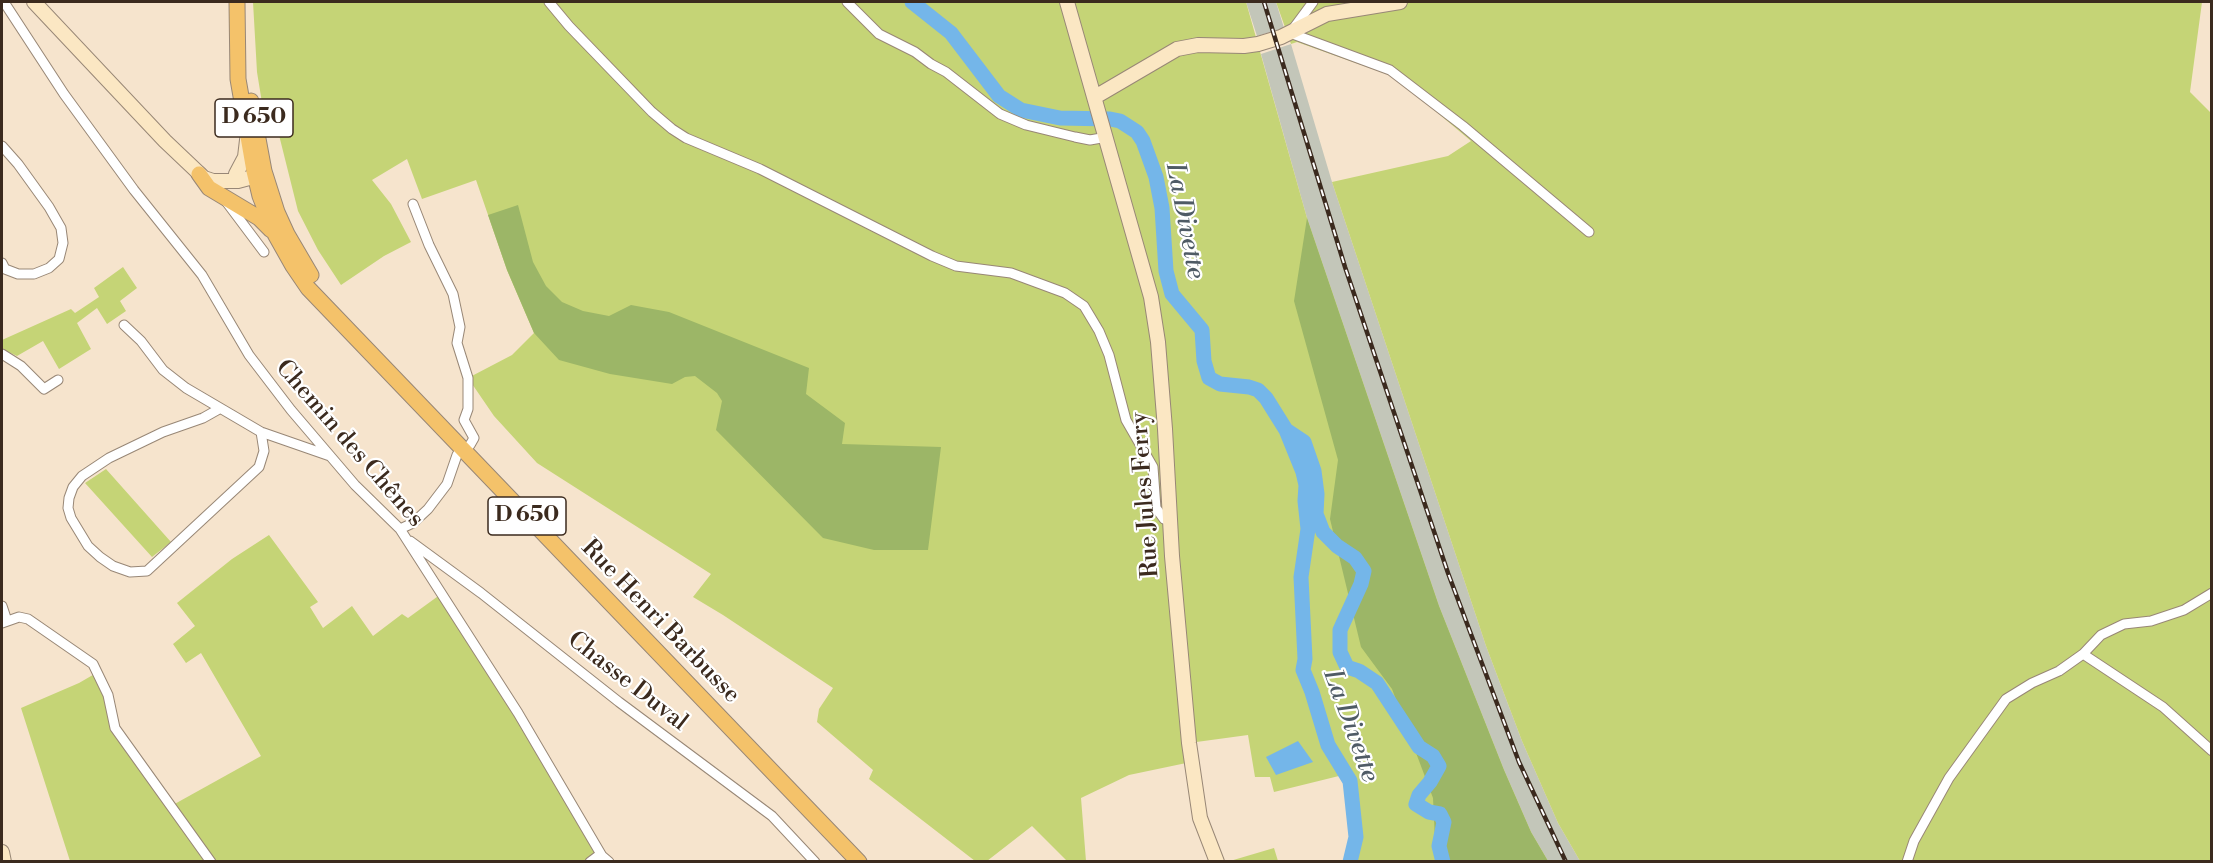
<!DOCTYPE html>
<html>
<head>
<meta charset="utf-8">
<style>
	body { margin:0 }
	#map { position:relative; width:2213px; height:863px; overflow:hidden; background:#f6e4cd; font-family:"Libre Bodoni",serif }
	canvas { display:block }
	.frame { position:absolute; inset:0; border:3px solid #3b2a1e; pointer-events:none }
</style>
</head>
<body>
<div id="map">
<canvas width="2213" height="863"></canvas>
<div class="frame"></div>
</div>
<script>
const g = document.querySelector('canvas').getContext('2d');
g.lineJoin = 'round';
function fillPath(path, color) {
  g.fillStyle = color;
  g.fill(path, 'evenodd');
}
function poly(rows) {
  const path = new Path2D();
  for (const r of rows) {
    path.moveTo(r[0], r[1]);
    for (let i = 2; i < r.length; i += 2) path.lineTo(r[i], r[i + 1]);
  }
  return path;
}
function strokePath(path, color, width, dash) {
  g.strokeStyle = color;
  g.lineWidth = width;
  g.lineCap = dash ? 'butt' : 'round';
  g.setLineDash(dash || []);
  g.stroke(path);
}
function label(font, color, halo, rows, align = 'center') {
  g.font = font + ' "Libre Bodoni",serif';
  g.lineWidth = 4.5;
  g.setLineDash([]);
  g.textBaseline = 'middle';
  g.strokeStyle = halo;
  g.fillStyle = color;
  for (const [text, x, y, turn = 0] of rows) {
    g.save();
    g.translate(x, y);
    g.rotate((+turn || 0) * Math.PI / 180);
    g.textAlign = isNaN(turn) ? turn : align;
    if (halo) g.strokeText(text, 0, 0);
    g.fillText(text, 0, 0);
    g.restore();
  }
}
const industrial = poly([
	[1246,2,1276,2,1284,28,1257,36],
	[1291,44,1332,182,1486,646,1522,741,1558,823,1580,861,1548,861,1531,832,1504,770,1439,606,1307,218,1261,54]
]);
const green = poly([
	[253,2,1246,2,1307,218,1439,606,1504,770,1531,832,1548,861,1341,861,1351,860,1356,837,1350,781,1347,774,1274,792,1270,777,1255,777,1248,735,1189,743,1191,762,1129,775,1081,798,1086,861,1067,861,1032,826,987,861,975,861,869,779,873,770,817,722,819,709,833,688,723,615,693,597,711,574,537,463,494,416,468,378,512,355,534,333,507,270,476,180,422,199,407,159,372,180,391,204,411,242,384,256,341,285,318,250,298,211,275,119,263,109,257,72],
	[1276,2,2202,2,2190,92,2212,114,2211,861,1580,861,1558,823,1522,741,1486,646,1332,182,1448,156,1471,141,1395,77,1297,42,1291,44],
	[123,267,137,288,120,301,126,311,107,324,97,308,77,323,91,349,59,369,43,341,17,356,2,349,2,340,71,309,75,313,99,297,94,288],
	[106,469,171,542,152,557,85,483],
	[269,535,318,602,310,607,323,628,352,606,373,636,402,614,408,618,441,594,602,856,590,862,70,861,21,708,79,683,98,672,115,728,171,806,261,756,201,653,186,663,173,644,195,626,177,603,232,559],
	[1274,848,1278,861,1230,861]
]);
const forest = poly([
	[518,205,533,262,546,286,562,302,583,311,609,316,631,305,669,312,809,368,806,394,845,423,842,444,941,447,928,550,874,550,823,538,716,430,722,401,717,393,695,376,685,377,672,384,610,374,559,360,534,333,507,270,488,215],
	[1307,218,1439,606,1504,770,1531,832,1548,861,1436,861,1433,798,1392,689,1361,647,1330,519,1338,460,1294,301]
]);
const water = poly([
	[1298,741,1313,762,1276,775,1266,757]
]);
const river = poly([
	[912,2,951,33,999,96,1021,110,1060,118,1110,119,1120,121,1137,132,1143,141,1156,177,1162,208,1166,271,1172,294,1202,330,1204,361,1209,378,1220,384,1249,387,1258,390,1266,398,1286,430,1303,472,1306,485,1305,501,1308,529,1301,577,1305,659,1303,670,1312,692,1328,745,1350,781,1356,837,1350,862],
	[1286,430,1304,442,1314,471,1317,494,1316,514,1323,532,1337,546,1355,558,1364,571,1361,584,1340,630,1340,652,1347,667,1359,671,1377,683,1419,747,1433,756,1439,766,1430,782,1419,795,1416,804,1429,812,1440,814,1444,822,1439,846,1443,862]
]);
const street = poly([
	[4,2,64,94,134,190,202,275,249,355,291,410,355,485,400,529,518,713,602,856,609,862],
	[549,2,569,26,652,112,672,129,686,138,760,169,932,256,956,266,1011,273,1065,293,1084,306,1099,331,1109,355,1126,420,1153,467,1156,508,1164,519,1170,521],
	[847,2,879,34,915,52,931,64,946,72,1000,114,1026,125,1075,137,1090,140,1107,137],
	[1313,2,1290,33,1390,70,1463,126,1589,232],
	[2,146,18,164,49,207,61,228,63,243,59,259,49,268,34,274,18,274,5,269,2,263],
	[225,200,264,252],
	[124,325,141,341,163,370,186,388,261,432,330,456],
	[2,354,21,366,44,389,58,380],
	[219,409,203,418,163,432,109,458,82,476,73,487,69,498,68,508,71,518,88,546,100,557,113,566,130,572,147,571,259,467,264,451,261,432],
	[400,529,413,523,428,509,447,484,457,455,462,449,470,445,474,438,464,420,468,409,468,378,457,343,460,327,453,294,429,245,413,204],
	[410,541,481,593,619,702,772,816,815,862],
	[2,606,7,621],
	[2,623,19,617,28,619,93,664,108,695,115,728,211,862],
	[2083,654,2163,707,2212,751],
	[590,862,598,856,602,856],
	[1907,862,1914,841,1949,778,2006,699,2032,683,2059,671,2083,654,2101,635,2124,624,2151,621,2184,610,2212,593]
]);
const secondary = poly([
	[34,2,165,141,204,178,213,181,238,181,253,177,263,172],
	[1067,2,1151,297,1158,342,1165,429,1172,556,1189,743,1200,818,1217,862],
	[1095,97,1177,49,1198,45,1244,46,1258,44,1281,37,1327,14,1400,2],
	[236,174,245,157,247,140],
	[2,852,4,862]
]);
const primary = poly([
	[237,2,238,79,254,171,260,196,275,234,293,266,308,288,859,862],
	[251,101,264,171,277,212,287,234,311,275],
	[199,174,209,188,259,218,271,230]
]);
const rail = poly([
	[1264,2,1345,267,1448,573,1519,762,1566,862]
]);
const shields = [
	[254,118,78],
	[527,516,78]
];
const shieldNames = [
	["D 650",254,118],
	["D 650",527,516]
];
const streetNames = [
	["Chemin des Chênes",349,444,49],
	["Rue Jules Ferry",1146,495,-94],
	["Rue Henri Barbusse",660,622,46],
	["Chasse Duval",627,682,38]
];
const waterNames = [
	["La Divette",1184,221,79],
	["La Divette",1350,726,70]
];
fillPath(industrial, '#c3c6b9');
fillPath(green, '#c5d476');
fillPath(forest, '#9cb667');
fillPath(water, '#74b6e9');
strokePath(river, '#74b6e9', 15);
strokePath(street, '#988776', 11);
strokePath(secondary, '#988776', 16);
strokePath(primary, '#988776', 17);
strokePath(street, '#fff', 9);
strokePath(secondary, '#fbe7c3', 14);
strokePath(primary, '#f4c26a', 15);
strokePath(rail, '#3b2a1e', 4.5);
strokePath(rail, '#fff', 2, [7]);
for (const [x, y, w] of shields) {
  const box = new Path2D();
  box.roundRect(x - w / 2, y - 19, w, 38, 4.5);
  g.fillStyle = '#fff';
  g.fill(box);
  strokePath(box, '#3b2a1e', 1.5);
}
label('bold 22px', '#3b2a1e', null, shieldNames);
label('24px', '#3b2a1e', '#fff', streetNames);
label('italic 26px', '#4f5b65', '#fff', waterNames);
</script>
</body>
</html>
